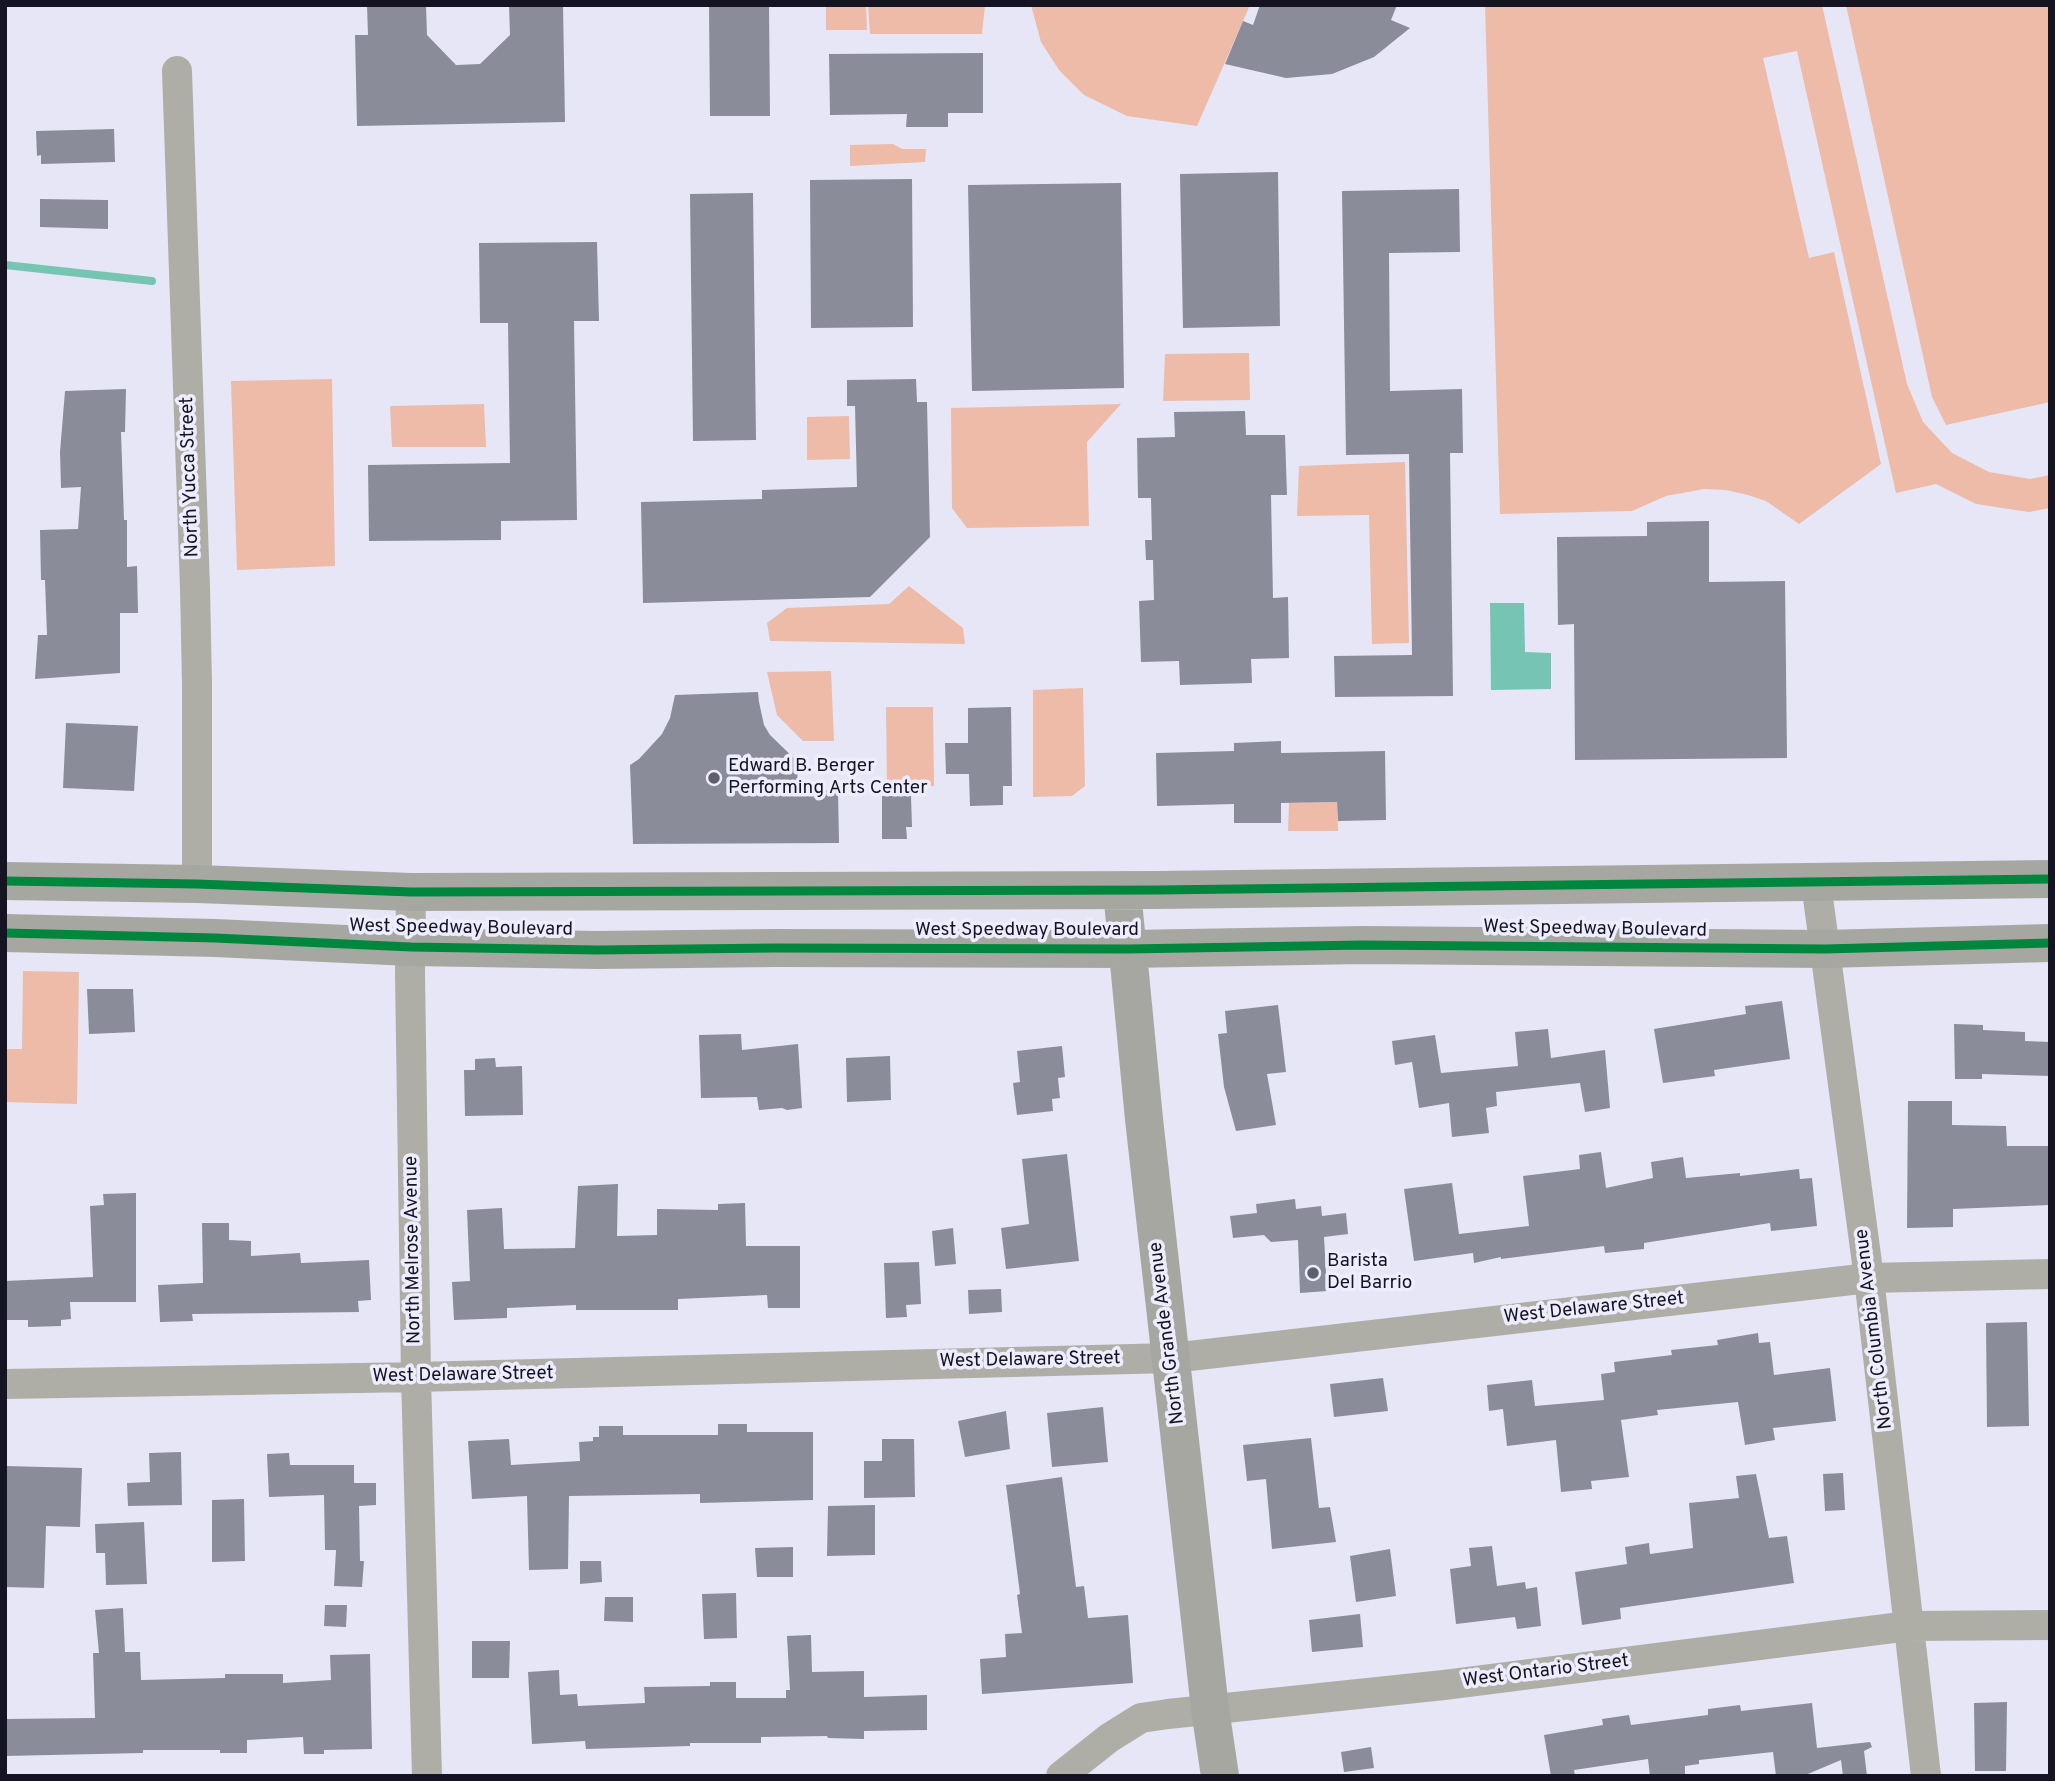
<!DOCTYPE html>
<html>
<head>
<meta charset="utf-8">
<style>
	body { margin:0 }
	#map { position:relative; width:2055px; height:1781px; overflow:hidden; background:#e6e6f7; font-family:Overpass,sans-serif }
	canvas { display:block }
	.frame { position:absolute; inset:0; border:7px solid #151422; pointer-events:none }
</style>
</head>
<body>
<div id="map">
<canvas width="2055" height="1781"></canvas>
<div class="frame"></div>
</div>
<script>
const g = document.querySelector('canvas').getContext('2d');
g.lineJoin = 'round';
function fillPath(path, color) {
  g.fillStyle = color;
  g.fill(path, 'evenodd');
}
function poly(rows) {
  const path = new Path2D();
  for (const r of rows) {
    path.moveTo(r[0], r[1]);
    for (let i = 2; i < r.length; i += 2) path.lineTo(r[i], r[i + 1]);
  }
  return path;
}
function strokePath(path, color, width, dash) {
  g.strokeStyle = color;
  g.lineWidth = width;
  g.lineCap = dash ? 'butt' : 'round';
  g.setLineDash(dash || []);
  g.stroke(path);
}
function label(font, color, halo, rows, align = 'center') {
  g.font = font + ' Overpass,sans-serif';
  g.lineWidth = 7;
  g.setLineDash([]);
  g.textBaseline = 'middle';
  g.strokeStyle = halo;
  g.fillStyle = color;
  for (const [text, x, y, turn = 0] of rows) {
    g.save();
    g.translate(x, y);
    g.rotate((+turn || 0) * Math.PI / 180);
    g.textAlign = isNaN(turn) ? turn : align;
    if (halo) g.strokeText(text, 0, 0);
    g.fillText(text, 0, 0);
    g.restore();
  }
}
const green = poly([
	[826,5,866,5,867,30,826,30],
	[868,5,985,5,982,34,870,34],
	[1031,5,1250,5,1197,126,1127,116,1084,95,1059,70,1041,42],
	[1485,5,1822,5,1907,384,1923,422,1952,453,1989,472,2030,479,2050,475,2050,508,2029,512,1976,504,1936,484,1896,493,1797,51,1763,58,1809,258,1834,252,1881,464,1799,524,1766,501,1748,495,1726,490,1704,489,1666,496,1632,511,1500,514],
	[1846,5,2050,5,2050,402,1946,425,1932,397],
	[893,144,902,149,926,149,925,162,850,166,850,145],
	[1249,353,1250,400,1163,401,1165,354],
	[332,379,335,566,237,570,231,381],
	[484,404,486,447,392,447,390,406],
	[1121,404,1087,442,1089,526,967,528,952,508,951,408],
	[849,416,850,459,807,460,807,417],
	[1405,462,1409,643,1372,644,1369,515,1297,516,1299,466],
	[909,586,963,628,965,644,770,641,767,623,787,608,889,604],
	[831,671,834,741,803,741,777,715,767,672],
	[1083,688,1085,786,1072,796,1033,797,1033,690],
	[886,707,933,707,934,786,887,787],
	[1337,802,1338,831,1288,831,1289,803],
	[23,971,79,972,77,1104,5,1102,7,1049,22,1049]
]);
const water = poly([
	[1490,603,1524,603,1525,652,1551,653,1551,689,1491,690]
]);
const stream = poly([
	[5,265,152,281]
]);
const building = poly([
	[367,5,426,5,427,35,456,65,480,64,510,35,509,5,563,5,565,122,357,126,355,35,368,35],
	[709,5,769,5,770,116,710,116],
	[1260,5,1397,5,1391,20,1410,28,1374,57,1332,74,1286,78,1225,64,1243,21,1253,25],
	[983,53,983,113,948,113,948,127,906,127,907,114,830,115,829,54],
	[114,129,115,162,41,164,41,155,37,156,36,131],
	[1278,172,1280,326,1183,328,1180,174],
	[912,179,913,327,811,328,810,180],
	[1121,183,1124,388,972,391,968,185],
	[1459,189,1460,252,1389,253,1390,391,1462,389,1463,453,1450,453,1453,696,1335,697,1334,656,1412,655,1409,454,1346,455,1342,191],
	[753,193,756,440,693,441,690,194],
	[40,199,108,200,108,229,40,227],
	[597,242,599,321,574,321,577,520,501,521,501,540,369,541,368,465,510,463,508,323,480,323,479,243],
	[916,379,917,402,927,402,930,537,870,597,643,603,641,502,762,499,762,490,857,487,855,406,847,406,847,380],
	[126,389,125,432,121,432,124,520,127,520,127,567,137,566,138,613,120,613,120,673,35,679,38,635,47,635,45,580,41,580,40,530,78,529,81,487,61,488,60,452,65,391],
	[1245,411,1246,435,1285,435,1287,495,1271,495,1273,598,1288,597,1289,658,1251,659,1252,683,1180,685,1179,661,1141,662,1139,601,1154,600,1153,560,1146,560,1145,540,1152,540,1151,498,1138,498,1137,438,1175,437,1174,412],
	[1709,521,1709,582,1785,581,1787,758,1575,760,1574,624,1558,625,1557,537,1647,536,1647,522],
	[758,692,759,702,764,725,770,735,798,762,797,791,838,790,839,843,633,844,630,765,639,759,662,734,670,718,675,695],
	[1011,707,1012,786,1003,786,1003,805,970,806,969,774,946,774,945,743,968,743,968,708],
	[66,723,138,726,134,791,63,788],
	[1281,741,1281,753,1385,751,1386,820,1338,821,1337,802,1281,803,1281,823,1234,823,1234,804,1157,806,1156,753,1234,751,1234,743],
	[882,796,911,796,912,827,906,827,907,839,882,839],
	[87,989,133,989,135,1032,89,1034],
	[1782,1001,1790,1059,1714,1070,1715,1076,1663,1083,1654,1029,1746,1014,1745,1006],
	[1278,1005,1286,1072,1267,1074,1276,1125,1236,1131,1224,1087,1218,1034,1227,1033,1225,1011],
	[1954,1024,1983,1025,1983,1030,2025,1032,2025,1041,2050,1042,2050,1076,1982,1074,1982,1079,1955,1079],
	[1548,1029,1551,1058,1605,1050,1610,1108,1585,1112,1580,1083,1496,1092,1497,1106,1486,1108,1489,1133,1452,1137,1449,1103,1419,1108,1412,1062,1395,1065,1392,1041,1435,1035,1441,1073,1518,1066,1515,1032],
	[741,1034,742,1050,798,1044,802,1108,787,1110,782,1108,759,1110,757,1097,701,1098,699,1035],
	[1062,1046,1065,1077,1058,1078,1060,1098,1052,1099,1053,1111,1017,1115,1013,1083,1020,1082,1017,1051],
	[890,1056,891,1100,847,1102,846,1058],
	[495,1058,496,1067,522,1066,523,1115,465,1116,464,1070,475,1070,475,1059],
	[1908,1101,1952,1101,1952,1125,2006,1126,2007,1146,2050,1146,2050,1205,1953,1209,1953,1227,1907,1228],
	[1601,1152,1606,1188,1653,1178,1651,1162,1683,1157,1686,1178,1740,1173,1740,1176,1799,1169,1800,1179,1812,1178,1817,1226,1771,1231,1770,1223,1644,1243,1644,1249,1605,1253,1604,1246,1501,1259,1501,1257,1474,1263,1473,1253,1414,1261,1404,1189,1452,1183,1459,1234,1529,1226,1523,1176,1580,1169,1579,1155],
	[1067,1154,1079,1261,1006,1269,1001,1228,1029,1224,1022,1159],
	[618,1184,617,1236,657,1235,657,1209,718,1210,718,1204,745,1203,746,1246,800,1246,800,1308,768,1308,767,1295,678,1299,678,1310,576,1310,576,1305,507,1308,507,1318,454,1320,452,1282,470,1281,467,1210,502,1208,504,1249,575,1248,578,1186],
	[136,1193,136,1302,70,1302,71,1319,61,1320,61,1326,28,1327,28,1320,5,1320,5,1281,93,1277,90,1206,104,1205,103,1194],
	[1295,1199,1296,1209,1321,1206,1322,1216,1346,1213,1348,1234,1324,1237,1327,1291,1300,1293,1298,1240,1271,1242,1264,1235,1233,1238,1230,1216,1257,1213,1256,1204],
	[202,1223,229,1223,229,1240,251,1241,251,1256,300,1253,301,1263,369,1260,371,1300,358,1301,359,1312,192,1314,193,1321,160,1322,158,1285,203,1283],
	[953,1228,956,1264,935,1266,932,1231],
	[919,1262,921,1304,906,1305,907,1317,886,1318,884,1263],
	[1001,1289,1002,1312,969,1314,968,1290],
	[2027,1322,2029,1426,1987,1427,1986,1323],
	[1758,1333,1759,1343,1770,1342,1774,1375,1830,1368,1836,1421,1773,1428,1775,1440,1745,1445,1738,1402,1657,1410,1658,1415,1621,1420,1629,1477,1591,1481,1592,1489,1561,1492,1556,1440,1507,1446,1503,1409,1489,1411,1487,1385,1532,1380,1535,1406,1604,1400,1601,1374,1615,1372,1614,1362,1672,1355,1671,1350,1718,1345,1717,1340],
	[1383,1378,1388,1411,1334,1417,1330,1384],
	[1103,1407,1108,1462,1052,1467,1047,1413],
	[1006,1411,1010,1449,965,1457,958,1421],
	[718,1424,747,1424,747,1432,813,1432,813,1500,700,1503,700,1494,569,1496,568,1569,529,1570,527,1496,472,1499,468,1441,509,1439,511,1465,580,1461,579,1442,593,1441,593,1437,599,1437,599,1426,623,1426,623,1435,718,1435],
	[1311,1438,1319,1508,1330,1507,1336,1542,1272,1549,1266,1479,1247,1481,1243,1445],
	[882,1439,914,1439,915,1497,864,1498,864,1461,882,1461],
	[181,1452,182,1505,128,1506,127,1483,150,1482,149,1453],
	[289,1453,290,1465,354,1465,354,1483,376,1483,376,1505,359,1506,360,1561,364,1561,362,1587,334,1586,336,1550,325,1550,324,1495,269,1497,267,1454],
	[5,1466,82,1468,80,1527,46,1526,44,1588,5,1587],
	[1843,1473,1845,1510,1825,1511,1823,1474],
	[1756,1474,1769,1538,1787,1536,1794,1583,1620,1608,1621,1619,1582,1625,1575,1572,1627,1564,1625,1547,1649,1543,1650,1554,1693,1548,1689,1503,1739,1498,1736,1476],
	[1062,1477,1076,1587,1084,1586,1088,1618,1128,1615,1133,1683,982,1694,980,1659,1006,1657,1005,1634,1022,1633,1017,1595,1020,1594,1006,1485],
	[244,1499,245,1561,212,1562,212,1500],
	[875,1505,875,1555,827,1556,828,1506],
	[144,1522,147,1584,106,1585,105,1553,96,1553,95,1524],
	[1492,1546,1497,1586,1525,1582,1526,1589,1537,1587,1541,1626,1517,1629,1515,1617,1456,1624,1450,1569,1471,1566,1469,1548],
	[793,1547,793,1577,757,1577,755,1548],
	[1390,1549,1396,1596,1356,1602,1350,1556],
	[580,1561,601,1561,602,1582,580,1584],
	[736,1593,737,1638,704,1639,702,1594],
	[605,1597,633,1597,633,1622,604,1621],
	[325,1605,347,1605,346,1627,324,1626],
	[123,1608,125,1652,140,1652,141,1680,225,1678,225,1674,283,1674,283,1683,331,1680,330,1655,370,1654,372,1749,324,1750,324,1754,304,1754,303,1737,247,1740,247,1753,220,1753,220,1750,143,1750,143,1753,5,1756,5,1719,95,1718,93,1653,99,1653,95,1610],
	[1360,1614,1363,1647,1312,1652,1309,1620],
	[811,1635,812,1672,864,1671,864,1697,927,1695,927,1730,864,1731,864,1739,828,1738,827,1736,761,1737,761,1743,690,1743,690,1746,586,1749,585,1741,532,1744,528,1672,559,1670,560,1695,577,1694,578,1706,645,1703,644,1687,710,1686,710,1682,736,1682,736,1698,786,1698,786,1690,790,1690,787,1636],
	[472,1641,510,1641,509,1678,472,1678],
	[2007,1702,2006,1771,1975,1771,1974,1703],
	[1812,1703,1817,1748,1870,1742,1872,1747,1864,1751,1867,1776,1843,1776,1841,1760,1803,1776,1776,1776,1773,1752,1699,1760,1699,1764,1685,1766,1685,1776,1650,1776,1648,1759,1574,1770,1575,1776,1551,1776,1544,1735,1603,1725,1602,1719,1629,1715,1631,1725,1708,1715,1708,1709,1740,1705,1741,1711],
	[1371,1747,1374,1768,1344,1772,1341,1752]
]);
const minor = poly([
	[177,71,195,588,197,684,197,884],
	[1816,883,1869,1278,1926,1776],
	[411,892,410,973,416,1377,427,1776],
	[5,1384,416,1377,1172,1358,1869,1278,2050,1274],
	[1061,1776,1109,1738,1141,1718,1168,1714,1444,1685,1909,1626,2050,1625]
]);
const major = poly([
	[5,881,197,884,411,892,1157,890,2050,879],
	[1122,891,1144,1119,1210,1709,1220,1776],
	[5,933,215,938,411,947,598,950,775,948,1128,949,1364,945,1825,949,2050,943]
]);
const cycleway = poly([
	[5,881,197,884,411,892,1157,890,2050,879],
	[5,933,215,938,411,947,598,950,775,948,1128,949,1364,945,1825,949,2050,943]
]);
const markers = [
	[714,778,7,"#5e5e6d"],
	[1313,1273,7,"#5e5e6d"]
];
const streetNames = [
	["North Yucca Street",191,477,-92],
	["West Speedway Boulevard",461,929,1],
	["West Speedway Boulevard",1595,930,1],
	["West Speedway Boulevard",1027,931],
	["North Melrose Avenue",414,1250,-91],
	["West Delaware Street",1594,1309,-6],
	["North Columbia Avenue",1875,1329,-97],
	["North Grande Avenue",1168,1333,-97],
	["West Delaware Street",1030,1361,-1],
	["West Delaware Street",463,1376,-1],
	["West Ontario Street",1546,1672,-7]
];
const poiNames = [
	["Edward B. Berger",728,767],
	["Performing Arts Center",728,789],
	["Barista",1327,1262],
	["Del Barrio",1327,1284]
];
fillPath(green, '#edbba7');
fillPath(water, '#76c5b2');
strokePath(stream, '#76c5b2', 8);
fillPath(building, '#8a8c9a');
strokePath(minor, '#aeaea7', 30);
strokePath(major, '#a7a7a2', 38);
strokePath(cycleway, '#00873e', 9);
for (const [x, y, r, color] of markers) {
  const dot = new Path2D();
  dot.arc(x, y, r, 0, 2 * Math.PI);
  g.fillStyle = color;
  g.fill(dot);
  strokePath(dot, '#eeedfe', 2.5);
}
label('19px', '#151422', '#eeedfe', streetNames);
label('19px', '#151422', '#eeedfe', poiNames, 'left');
</script>
</body>
</html>
